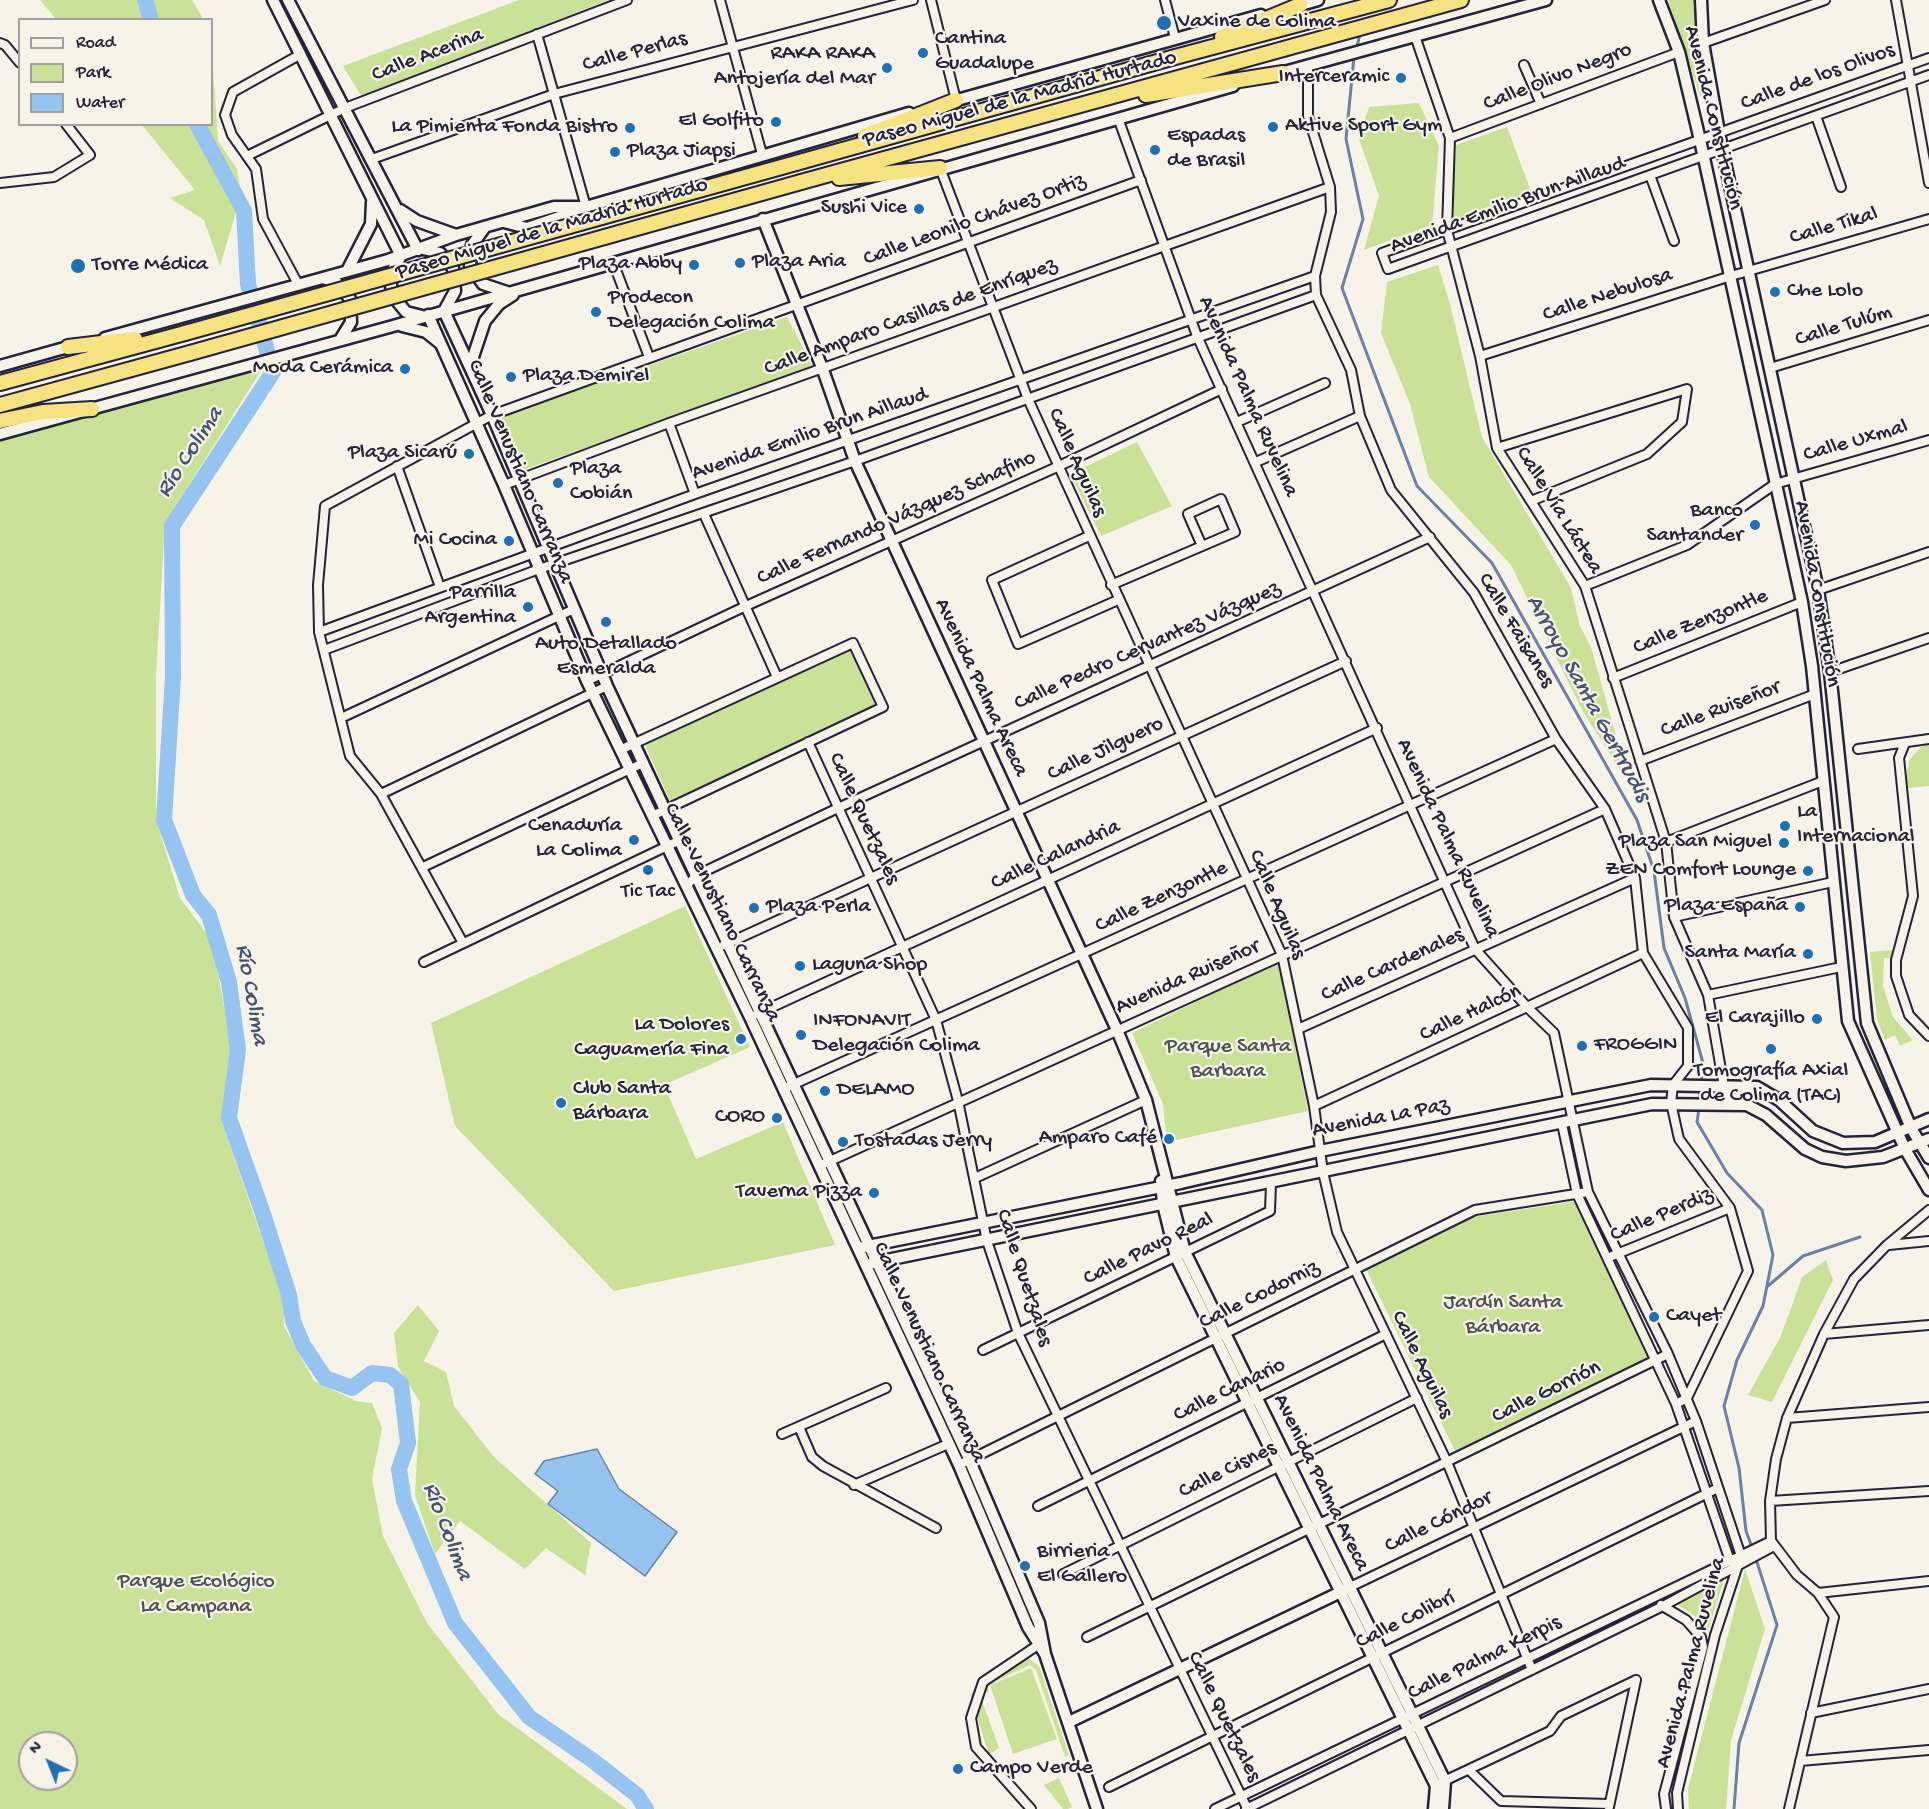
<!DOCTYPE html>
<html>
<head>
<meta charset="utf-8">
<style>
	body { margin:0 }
	#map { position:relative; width:1929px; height:1809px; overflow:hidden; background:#f7f3e8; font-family:"Gochi Hand",sans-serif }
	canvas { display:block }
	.legend { position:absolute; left:18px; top:18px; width:195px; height:108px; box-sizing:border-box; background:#f7f3e8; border:2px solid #a29fa3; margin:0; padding:8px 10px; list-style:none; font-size:18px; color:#22223b }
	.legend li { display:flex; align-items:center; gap:12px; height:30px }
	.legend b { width:30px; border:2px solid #a29fa3 }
	.north { position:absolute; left:18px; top:1731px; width:60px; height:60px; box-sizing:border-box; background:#f7f3e8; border:2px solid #a29fa3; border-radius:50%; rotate:317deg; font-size:16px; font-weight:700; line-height:24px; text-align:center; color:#22223b }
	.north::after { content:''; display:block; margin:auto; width:21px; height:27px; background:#1f6fb2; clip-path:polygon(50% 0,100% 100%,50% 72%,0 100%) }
</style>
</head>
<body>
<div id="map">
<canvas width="1929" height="1809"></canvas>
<ul class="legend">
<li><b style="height:8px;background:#f7f3e8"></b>Road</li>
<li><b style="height:16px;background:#c9e298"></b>Park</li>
<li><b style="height:16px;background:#94c4ef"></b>Water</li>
</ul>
<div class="north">N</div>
</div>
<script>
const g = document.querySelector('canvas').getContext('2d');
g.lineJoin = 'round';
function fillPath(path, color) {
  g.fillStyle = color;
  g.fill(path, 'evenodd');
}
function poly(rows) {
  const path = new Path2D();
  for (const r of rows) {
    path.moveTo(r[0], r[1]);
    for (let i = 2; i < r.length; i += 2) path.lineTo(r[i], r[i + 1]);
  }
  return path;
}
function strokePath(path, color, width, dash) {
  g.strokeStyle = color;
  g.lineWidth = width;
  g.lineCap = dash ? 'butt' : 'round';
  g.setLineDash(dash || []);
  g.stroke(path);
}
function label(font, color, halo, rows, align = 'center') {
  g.font = font + ' "Gochi Hand",sans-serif';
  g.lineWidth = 4.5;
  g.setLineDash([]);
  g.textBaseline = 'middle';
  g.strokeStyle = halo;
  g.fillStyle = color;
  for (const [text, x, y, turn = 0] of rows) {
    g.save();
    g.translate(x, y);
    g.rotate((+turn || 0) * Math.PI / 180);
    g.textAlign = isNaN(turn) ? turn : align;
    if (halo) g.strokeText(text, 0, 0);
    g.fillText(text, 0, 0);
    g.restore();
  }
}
const green = poly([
	[40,0,192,0,203,19,56,19],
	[519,0,608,0,362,97,343,66],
	[1668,0,1694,0,1704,95,1700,96],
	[212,53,218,141,237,169,240,187,236,212,220,266,204,220,170,198,195,190,142,125,212,124],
	[1419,103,1439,146,1432,225,1364,250,1379,196,1359,139,1369,107],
	[1507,127,1532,194,1451,224,1456,145],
	[1438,265,1450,304,1482,437,1571,588,1580,626,1591,647,1625,768,1620,770,1582,710,1511,565,1429,477,1410,404,1381,333,1387,282],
	[787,317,813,367,523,470,499,418],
	[262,369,165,523,156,675,156,820,180,898,213,942,233,1061,222,1122,283,1299,284,1326,314,1381,356,1401,372,1403,382,1428,372,1479,383,1536,427,1623,498,1714,627,1809,0,1809,0,440],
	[30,1743,66,1743,66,1779,30,1779],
	[1137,442,1172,506,1101,536,1070,474],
	[851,649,877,705,670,801,645,745],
	[1929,744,1929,786,1908,788,1906,776,1910,759,1921,747],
	[685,906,750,1047,664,1085,696,1159,783,1122,835,1245,614,1291,455,1126,431,1023],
	[1894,950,1892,958,1884,958,1883,986,1893,1017,1913,1040,1900,1046,1895,1035,1885,1040,1877,1019,1870,952],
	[1278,962,1308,1111,1167,1142,1163,1104,1132,1033],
	[1577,1201,1651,1358,1456,1453,1366,1269,1473,1217],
	[1826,1260,1833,1280,1772,1402,1748,1395,1781,1336,1802,1277],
	[418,1305,439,1331,424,1361,446,1372,454,1406,494,1457,591,1543,585,1575,546,1548,525,1569,460,1521,435,1554,415,1495,420,1402,398,1367,394,1333],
	[1745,1569,1765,1629,1731,1740,1726,1809,1689,1809,1688,1789],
	[1724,1580,1708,1631,1703,1630,1700,1620,1677,1604],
	[1028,1658,1039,1666,1069,1755,1065,1757,1036,1670,1030,1665,979,1689,988,1686,989,1691,980,1695,999,1748,989,1755,970,1694],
	[1031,1668,1057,1739,1013,1754,990,1685],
	[1059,1778,1072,1807,1068,1809,1063,1809,1044,1785]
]);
const water = poly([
	[597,1449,619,1489,677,1532,645,1576,548,1504,558,1491,535,1474,544,1461,597,1449]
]);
const stream = poly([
	[1356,51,1360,34],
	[1354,57,1346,139,1363,219,1342,288,1417,486,1492,563,1637,820,1654,871,1664,948,1685,998,1703,1063,1699,1102],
	[1699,1108,1697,1122,1727,1173,1762,1210,1773,1255,1763,1306,1737,1360,1724,1406,1739,1468,1746,1531,1753,1550],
	[1768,1286,1803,1256,1860,1237],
	[1734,1809,1739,1743,1777,1625,1756,1559]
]);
const river = poly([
	[145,0,151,20],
	[197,124,244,211,248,284,273,372,172,526,173,677,164,820,193,895,209,915,229,982,238,1050,229,1118,262,1211,289,1295,293,1321,303,1345,325,1378,352,1388,372,1373,390,1375,401,1384,408,1443,399,1469,404,1501,455,1623,529,1717,592,1760,637,1795,646,1809]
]);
const street = poly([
	[720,0,762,154],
	[931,0,956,100],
	[1165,0,1175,38],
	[1896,0,1929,183],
	[537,34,586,207],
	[1415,36,1450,138,1447,230,1480,356,1497,448,1585,586,1666,842,1674,917,1708,995,1727,1104],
	[0,43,5,45,20,63],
	[1703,43,1825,0],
	[1929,58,1382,253,1388,269,1929,75],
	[1524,65,1541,104],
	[1308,66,1308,116,1330,187,1331,212,1315,276,1316,295,1351,370,1360,416,1391,490,1474,593,1556,739,1605,809,1635,878,1643,953,1688,1028,1688,1066,1673,1085,1671,1103,1679,1139,1730,1208,1748,1271,1687,1398,1676,1404],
	[1816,116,1841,187],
	[1118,118,1197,336,1475,949,1528,1008,1554,1033,1588,1192,1668,1354,1696,1421,1741,1556,1715,1635,1677,1793,1678,1809],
	[1450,138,1679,52],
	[247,156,345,108,627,0],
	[372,159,554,94,913,0],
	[940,168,1028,399,1282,955,1314,1106,1323,1172,1337,1232,1447,1462,1532,1670],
	[1650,175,1674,241],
	[0,183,54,177,90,155,66,124],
	[613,262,649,357],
	[298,284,263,219,256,169,232,135,225,115,233,92,301,54],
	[1480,356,1731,276,1929,219],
	[1770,368,1929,320],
	[1237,422,1325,383],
	[669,423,695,494],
	[1497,448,1687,389,1682,422,1647,454,1531,501],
	[1256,462,1360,416],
	[397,466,440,587],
	[504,485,669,423,1330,187],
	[704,514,777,677],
	[1089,536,992,580,1018,644,1118,600],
	[1111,585,1235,532,1221,499,1188,514,1202,546],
	[1585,586,1687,545,1775,484,1929,440],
	[1818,590,1929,552],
	[319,632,695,494,1315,276],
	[324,650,539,569,855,461,1316,295],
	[1830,672,1929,638],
	[1613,678,1802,602],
	[587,681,746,606,1057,467,1222,389],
	[341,718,574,609],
	[808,742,936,1020,958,1101,987,1241,1018,1333,1247,1808],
	[1905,743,1899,758,1913,896,1896,960,1896,976,1909,1015,1929,1036],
	[1858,749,1929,739],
	[620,750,853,643,883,707,652,816],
	[1640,761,1815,694],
	[381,794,607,686],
	[1666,842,1823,781],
	[423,867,643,763],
	[687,885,697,875,838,808,1430,537],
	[1674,917,1833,882],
	[463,943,381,794,350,756,319,632,318,585,325,506,492,415,1141,180],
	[724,945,1346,661],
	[424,962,680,840],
	[1708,995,1841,967],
	[757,1014,1377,728],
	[1298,1029,1635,878],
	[783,1089,1556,739],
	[1314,1106,1643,953],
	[1562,1124,1577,1194,1676,1404,1730,1561],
	[819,1166,1605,809],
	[975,1178,1146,1100],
	[1889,1245,1929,1241],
	[1612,1256,1730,1208],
	[1824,1334,1929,1325],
	[983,1350,1270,1211,1271,1183],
	[1787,1418,1929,1407],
	[799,1427,812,1457,823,1466,936,1528],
	[782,1434,886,1388],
	[959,1465,1475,1210,1588,1192],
	[854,1485,948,1444],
	[1770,1501,1929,1491],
	[1038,1506,1386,1334],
	[1771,1541,1770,1501,1776,1459,1787,1418,1824,1334,1854,1279,1887,1245,1929,1210],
	[1772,1542,1797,1575,1818,1593,1834,1617,1789,1809],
	[1063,1574,1417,1398],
	[1350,1587,1696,1421],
	[1818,1593,1929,1581],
	[1661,1605,1686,1620,1701,1637,1703,1647,1664,1794,1666,1809],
	[1087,1637,1668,1354],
	[1811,1713,1929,1689],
	[1800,1761,1929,1750],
	[1469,1770,1501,1801,1609,1804],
	[1442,1782,1550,1731,1561,1716,1636,1680],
	[1109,1787,1718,1488],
	[1609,1807,1636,1680],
	[1031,1809,976,1747,971,1718,983,1682,1041,1643],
	[1215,1809,1771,1541],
	[1246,1809,1663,1606,1774,1546]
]);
const secondary = poly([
	[273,0,401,256],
	[288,0,418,250],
	[1659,0,1679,52,1700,140,1802,602,1812,666,1848,1021,1905,1149,1929,1190],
	[1701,0,1703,43,1722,149,1818,590,1830,672,1867,1023,1911,1128,1929,1158],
	[1294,7,1318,0],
	[1277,74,1546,0],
	[950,102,1261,15],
	[400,210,417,221,456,235],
	[763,219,823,370,855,461,1117,1030,1146,1100,1185,1252,1445,1781,1443,1809],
	[504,222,527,228,580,210],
	[485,227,472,245,470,266,483,284,507,292],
	[423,249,440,253,453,268,455,291,444,311],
	[401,256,390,274,392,295,406,312,422,316],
	[347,271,371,224,372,202],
	[323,278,337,283,350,299,351,322,340,340],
	[444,311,492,415,607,686,969,1459,1039,1623,1045,1654,1097,1809],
	[428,315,504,485,587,681,750,1017,959,1465,1028,1627,1045,1654],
	[402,326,426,332,441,344],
	[105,338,388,260,456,235,554,207,586,207,909,113],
	[0,366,75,345],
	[470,366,485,321,499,304,513,295],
	[0,434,393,326,1233,86],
	[1161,1181,1163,1204,1176,1257,1436,1786,1434,1809],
	[863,1247,1181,1183,1320,1151,1651,1085,1757,1087,1779,1100,1813,1131,1843,1143,1875,1142,1929,1119],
	[872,1263,1652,1104,1747,1105,1766,1115,1805,1149,1822,1157,1846,1161,1883,1157,1929,1139],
	[1069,1722,1347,1589]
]);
const highway = poly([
	[1222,37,1300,5],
	[1146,95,1283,73],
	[865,136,956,100],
	[796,163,1175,57,1389,0],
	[839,178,940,168],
	[801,182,1461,0],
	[68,347,135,339],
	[0,383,185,333],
	[0,405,190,353],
	[0,421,43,412,92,409]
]);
const highwayBridge = poly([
	[185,333,796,163],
	[190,353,801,182]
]);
const markers = [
	[1164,23,8,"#1f6fb2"],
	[923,53,6,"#1f6fb2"],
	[887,68,6,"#1f6fb2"],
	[1401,78,6,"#1f6fb2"],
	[776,122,6,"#1f6fb2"],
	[1273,127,6,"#1f6fb2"],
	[630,128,6,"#1f6fb2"],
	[1155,150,6,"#1f6fb2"],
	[615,152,6,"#1f6fb2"],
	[919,209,6,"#1f6fb2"],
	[740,263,6,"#1f6fb2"],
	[694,265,6,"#1f6fb2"],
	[78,266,8,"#1f6fb2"],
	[1775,292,6,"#1f6fb2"],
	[596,312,6,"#1f6fb2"],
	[405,369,6,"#1f6fb2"],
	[511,377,6,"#1f6fb2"],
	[469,454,6,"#1f6fb2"],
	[558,483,6,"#1f6fb2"],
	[1755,525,6,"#1f6fb2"],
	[509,541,6,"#1f6fb2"],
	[528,607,6,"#1f6fb2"],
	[606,622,6,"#1f6fb2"],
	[1785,826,6,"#1f6fb2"],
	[634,840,6,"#1f6fb2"],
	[1784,843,6,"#1f6fb2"],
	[648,870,6,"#1f6fb2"],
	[1808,871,6,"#1f6fb2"],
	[1800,907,6,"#1f6fb2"],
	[754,908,6,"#1f6fb2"],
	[1808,954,6,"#1f6fb2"],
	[800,966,6,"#1f6fb2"],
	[1817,1019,6,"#1f6fb2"],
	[801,1035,6,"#1f6fb2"],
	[741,1039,6,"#1f6fb2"],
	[1582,1046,6,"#1f6fb2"],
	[1771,1049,6,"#1f6fb2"],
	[825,1091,6,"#1f6fb2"],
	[561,1103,6,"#1f6fb2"],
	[777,1118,6,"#1f6fb2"],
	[1169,1139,6,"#1f6fb2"],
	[843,1142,6,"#1f6fb2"],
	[874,1193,6,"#1f6fb2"],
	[1654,1317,6,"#1f6fb2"],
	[1025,1566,6,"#1f6fb2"],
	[958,1769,6,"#1f6fb2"]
];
const poiNames = [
	["Vaxine de Colima",1178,23],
	["Cantina",935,40],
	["Guadalupe",935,65],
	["RAKA RAKA",875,55,"right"],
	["Antojería del Mar",875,80,"right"],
	["Interceramic",1389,78,"right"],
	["El Golfito",764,122,"right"],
	["Aktive Sport Gym",1285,127],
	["La Pimienta Fonda Bistro",618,128,"right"],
	["Espadas",1167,137],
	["de Brasil",1167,162],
	["Plaza Jiapsi",627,152],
	["Sushi Vice",907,209,"right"],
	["Plaza Aria",752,263],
	["Plaza Abby",682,265,"right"],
	["Torre Médica",92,266],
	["Che Lolo",1787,292],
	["Prodecon",608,299],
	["Delegación Colima",608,324],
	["Moda Cerámica",393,369,"right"],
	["Plaza Demirel",523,377],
	["Plaza Sicarú",457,454,"right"],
	["Plaza",570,470],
	["Cobián",570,495],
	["Banco",1743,512,"right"],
	["Santander",1743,537,"right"],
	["Mi Cocina",497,541,"right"],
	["Parrilla",516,594,"right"],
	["Argentina",516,619,"right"],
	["Auto Detallado",606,645,"center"],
	["Esmeralda",606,670,"center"],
	["La",1797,813],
	["Internacional",1797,838],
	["Cenaduría",622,827,"right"],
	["La Colima",622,852,"right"],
	["Plaza San Miguel",1772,843,"right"],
	["ZEN Comfort Lounge",1796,871,"right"],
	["Tic Tac",648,893,"center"],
	["Plaza España",1788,907,"right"],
	["Plaza Perla",766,908],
	["Santa María",1796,954,"right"],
	["Laguna Shop",812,966],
	["El Carajillo",1805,1019,"right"],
	["INFONAVIT",813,1022],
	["Delegación Colima",813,1047],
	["La Dolores",729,1026,"right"],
	["Caguamería Fina",729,1051,"right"],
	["FROGGIN",1594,1046],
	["Tomografía Axial",1771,1072,"center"],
	["de Colima (TAC)",1771,1097,"center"],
	["Club Santa",573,1090],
	["Bárbara",573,1115],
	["DELAMO",837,1091],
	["CORO",765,1118,"right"],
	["Amparo Café",1157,1139,"right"],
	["Tostadas Jerry",855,1142],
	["Taverna Pizza",862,1193,"right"],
	["Cayet",1666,1317],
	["Birrieria",1037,1553],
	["El Gallero",1037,1578],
	["Campo Verde",970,1769]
];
const streetNames = [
	["Calle Perlas",635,53,-15],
	["Calle Acerina",428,56,-21],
	["Calle Olivo Negro",1558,78,-21],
	["Calle de los Olivos",1818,78,-20],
	["Paseo Miguel de la Madrid Hurtado",1020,100,-15],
	["Avenida Constitución",1712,118,76],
	["Avenida Emilio Brun Aillaud",1508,206,-20],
	["Calle Leonilo Chávez Ortiz",975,221,-20],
	["Calle Tikal",1834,227,-16],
	["Paseo Miguel de la Madrid Hurtado",552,230,-16],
	["Calle Nebulosa",1608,296,-18],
	["Calle Amparo Casillas de Enríquez",911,318,-20],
	["Calle Tulúm",1844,327,-17],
	["Avenida Palma Ruvelina",1247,397,66],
	["Avenida Emilio Brun Aillaud",810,435,-19],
	["Calle Uxmal",1856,442,-16],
	["Calle Aguilas",1076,463,66],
	["Calle Venustiano Carranza",519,472,67],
	["Calle Vía Láctea",1558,511,58],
	["Calle Fernando Vázquez Schafino",897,519,-24],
	["Avenida Constitución",1816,594,80],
	["Calle Zenzontle",1701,623,-22],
	["Calle Faisanes",1515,631,59],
	["Calle Pedro Cervantez Vázquez",1148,647,-24],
	["Avenida Palma Areca",980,688,65],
	["Calle Ruiseñor",1721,710,-21],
	["Calle Jilguero",1106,750,-25],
	["Calle Quetzales",863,819,65],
	["Avenida Palma Ruvelina",1447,839,65],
	["Calle Calandria",1056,856,-25],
	["Calle Zenzontle",1162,898,-25],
	["Calle Aguilas",1276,905,67],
	["Calle Venustiano Carranza",721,913,64],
	["Calle Cardenales",1393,966,-24],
	["Avenida Ruiseñor",1188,978,-24],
	["Calle Halcón",1471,1014,-25],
	["Avenida La Paz",1381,1119,-11],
	["Calle Perdiz",1662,1216,-23],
	["Calle Pavo Real",1149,1250,-26],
	["Calle Quetzales",1023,1278,72],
	["Calle Codorniz",1260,1296,-26],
	["Calle Venustiano Carranza",928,1353,65],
	["Calle Aguilas",1421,1365,64],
	["Calle Canario",1230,1391,-26],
	["Calle Gorrión",1547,1393,-26],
	["Calle Cisnes",1228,1471,-26],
	["Avenida Palma Areca",1320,1483,64],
	["Calle Cóndor",1439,1523,-26],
	["Calle Colibrí",1406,1621,-26],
	["Calle Palma Kerpis",1485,1659,-26],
	["Avenida Palma Ruvelina",1692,1663,-75],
	["Calle Quetzales",1223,1717,64]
];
const parkNames = [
	["Parque Santa",1228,1048],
	["Barbara",1228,1073],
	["Jardín Santa",1503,1304],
	["Bárbara",1503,1329],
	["Parque Ecológico",196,1583],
	["La Campana",196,1608]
];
const waterNames = [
	["Río Colima",191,453,-57],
	["Arroyo Santa Gertrudis",1587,699,61],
	["Río Colima",250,995,80],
	["Río Colima",446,1532,69]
];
fillPath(green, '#c9e298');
fillPath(water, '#94c4ef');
strokePath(water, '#6683a7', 1.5);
strokePath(stream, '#6683a7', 3);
strokePath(river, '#94c4ef', 16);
strokePath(street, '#22223b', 12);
strokePath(secondary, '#22223b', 15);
strokePath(highway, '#22223b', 18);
strokePath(street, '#f7f3e8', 8);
strokePath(secondary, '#f7f3e8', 10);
strokePath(highway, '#f7e281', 14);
strokePath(highwayBridge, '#22223b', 18, []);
strokePath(highwayBridge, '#f7e281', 14);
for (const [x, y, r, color] of markers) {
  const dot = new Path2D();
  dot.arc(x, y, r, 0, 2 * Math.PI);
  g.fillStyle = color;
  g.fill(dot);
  strokePath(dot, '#f7f3e8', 2);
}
label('22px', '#22223b', '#f7f3e8', poiNames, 'left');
label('22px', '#22223b', '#f7f3e8', streetNames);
label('22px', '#4c5252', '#f7f3e8', parkNames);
label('italic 24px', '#445371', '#f7f3e8', waterNames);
</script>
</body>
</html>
